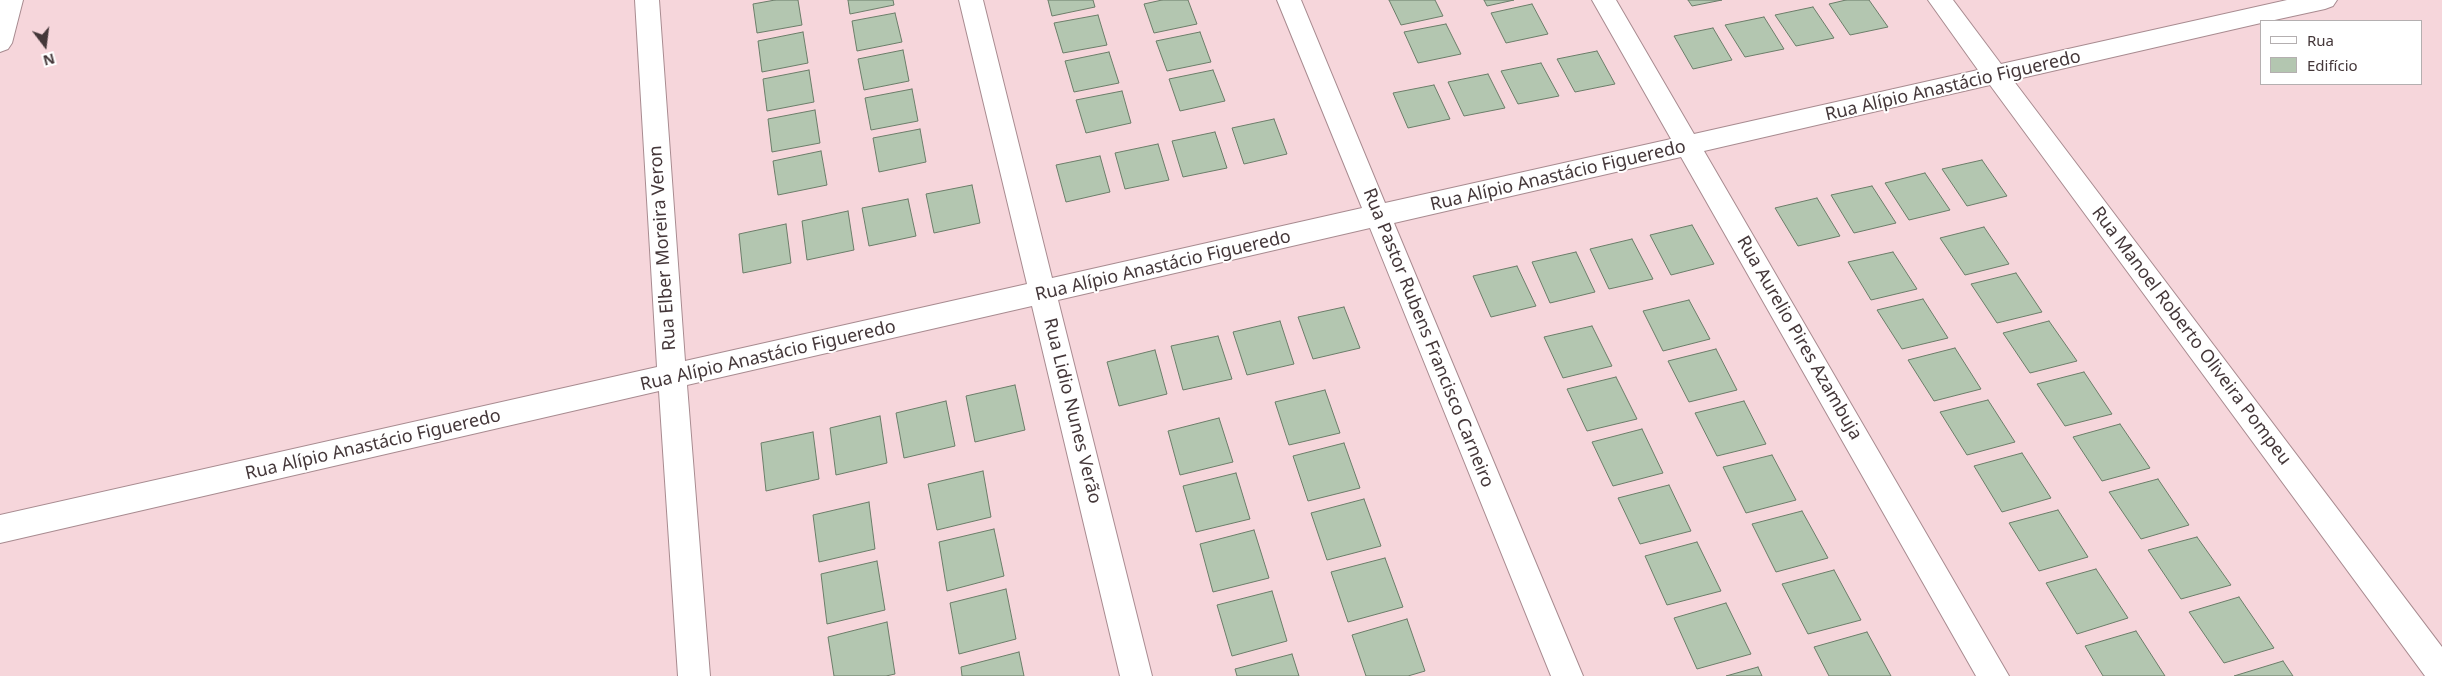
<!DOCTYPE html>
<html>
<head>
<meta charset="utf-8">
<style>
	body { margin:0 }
	#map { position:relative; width:2442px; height:676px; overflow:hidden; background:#f6d6db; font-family:"Noto Sans",sans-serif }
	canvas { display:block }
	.legend { position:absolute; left:2260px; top:20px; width:162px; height:65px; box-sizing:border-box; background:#fff; border:1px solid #b4afb0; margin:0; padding:6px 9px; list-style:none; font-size:15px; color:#443739 }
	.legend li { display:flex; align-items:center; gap:10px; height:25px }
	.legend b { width:25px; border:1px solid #b4afb0 }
	.north { position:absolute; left:20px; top:20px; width:50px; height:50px; -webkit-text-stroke:4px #fff; paint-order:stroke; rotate:165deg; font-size:14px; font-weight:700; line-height:20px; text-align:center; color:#443739 }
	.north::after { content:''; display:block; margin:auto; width:18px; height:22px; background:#443739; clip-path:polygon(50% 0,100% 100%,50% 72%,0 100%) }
</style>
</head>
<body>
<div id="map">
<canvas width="2442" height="676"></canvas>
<ul class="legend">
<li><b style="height:6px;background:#fff"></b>Rua</li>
<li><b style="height:14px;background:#b3c6b0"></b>Edifício</li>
</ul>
<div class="north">N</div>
</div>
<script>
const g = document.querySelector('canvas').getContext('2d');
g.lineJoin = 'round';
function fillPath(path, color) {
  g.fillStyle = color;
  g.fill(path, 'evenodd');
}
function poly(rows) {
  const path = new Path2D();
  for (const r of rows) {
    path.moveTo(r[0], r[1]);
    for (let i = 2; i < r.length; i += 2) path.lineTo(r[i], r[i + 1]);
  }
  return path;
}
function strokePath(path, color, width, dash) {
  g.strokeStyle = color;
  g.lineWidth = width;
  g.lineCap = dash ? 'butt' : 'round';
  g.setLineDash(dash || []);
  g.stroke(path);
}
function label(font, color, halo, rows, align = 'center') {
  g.font = font + ' "Noto Sans",sans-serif';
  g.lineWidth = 4;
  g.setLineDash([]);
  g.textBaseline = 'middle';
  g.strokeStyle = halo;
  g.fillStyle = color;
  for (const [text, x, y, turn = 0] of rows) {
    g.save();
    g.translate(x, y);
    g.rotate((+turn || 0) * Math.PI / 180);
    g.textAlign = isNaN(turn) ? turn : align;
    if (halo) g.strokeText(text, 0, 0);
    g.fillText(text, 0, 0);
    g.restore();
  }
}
const building = poly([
	[775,0,798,0,802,25,757,33,753,4,775,0],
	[848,0,893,0,894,5,850,14,848,0],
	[1048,0,1093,0,1095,7,1052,16,1048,0],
	[1162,0,1188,0,1197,24,1154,33,1144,4,1162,0],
	[1389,0,1435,0,1443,16,1401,25,1389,0],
	[1484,0,1514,0,1487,6,1484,0],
	[1688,0,1722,0,1692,6,1688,0],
	[1846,0,1869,0,1888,27,1850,35,1829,4,1846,0],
	[1532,4,1548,34,1506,43,1491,13,1532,4],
	[1813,7,1834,38,1796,46,1775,15,1813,7],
	[895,13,902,42,857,51,852,21,895,13],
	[1098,15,1107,45,1063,53,1054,23,1098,15],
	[1764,17,1784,49,1745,57,1725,25,1764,17],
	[1446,24,1461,54,1418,63,1404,32,1446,24],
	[1713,28,1732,60,1693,69,1674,36,1713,28],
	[803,32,808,63,762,72,758,41,803,32],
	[1200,32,1211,62,1167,71,1156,41,1200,32],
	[903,50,909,81,864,90,858,59,903,50],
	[1597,51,1615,84,1575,92,1557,59,1597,51],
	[1109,52,1119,83,1074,92,1065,61,1109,52],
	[1541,63,1559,96,1518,104,1501,71,1541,63],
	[809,70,814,102,767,111,763,79,809,70],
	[1213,70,1225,101,1180,111,1169,79,1213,70],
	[1488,74,1505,108,1464,116,1448,82,1488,74],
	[1434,85,1450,119,1408,128,1393,93,1434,85],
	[912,89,918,121,871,130,865,98,912,89],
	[1122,91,1131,123,1086,133,1076,100,1122,91],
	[815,110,820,143,772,152,768,119,815,110],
	[1274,119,1287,154,1244,164,1232,128,1274,119],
	[920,129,926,162,879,172,873,138,920,129],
	[1215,132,1227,168,1183,177,1172,141,1215,132],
	[1158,144,1169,180,1125,189,1115,153,1158,144],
	[821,151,827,185,778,195,773,161,821,151],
	[1100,156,1110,192,1066,202,1056,165,1100,156],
	[1982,160,2007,196,1967,206,1942,169,1982,160],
	[1925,173,1950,210,1909,220,1885,183,1925,173],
	[972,185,980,223,934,233,926,194,972,185],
	[1872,186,1896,223,1854,233,1831,195,1872,186],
	[1817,198,1840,236,1798,246,1775,208,1817,198],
	[908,199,916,236,869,246,862,208,908,199],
	[848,211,854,250,807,260,802,221,848,211],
	[786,224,791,263,743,273,739,234,786,224],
	[1692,225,1714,264,1671,275,1650,235,1692,225],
	[1984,227,2009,264,1965,275,1940,238,1984,227],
	[1632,239,1653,279,1609,289,1590,249,1632,239],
	[1576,252,1595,292,1550,303,1532,262,1576,252],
	[1893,252,1917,289,1871,300,1848,262,1893,252],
	[1517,266,1536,306,1491,317,1473,276,1517,266],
	[2016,273,2042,312,1997,323,1971,284,2016,273],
	[1923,299,1948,338,1902,349,1877,310,1923,299],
	[1689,300,1710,339,1663,351,1643,311,1689,300],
	[1344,307,1360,348,1313,359,1298,317,1344,307],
	[1280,321,1294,364,1247,375,1233,332,1280,321],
	[2049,321,2077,361,2030,373,2003,333,2049,321],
	[1592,326,1612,366,1563,378,1544,337,1592,326],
	[1218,336,1232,379,1183,390,1171,346,1218,336],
	[1955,348,1981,389,1934,401,1908,360,1955,348],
	[1716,349,1737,390,1689,402,1668,361,1716,349],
	[1155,350,1167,394,1119,406,1107,362,1155,350],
	[2084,372,2112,414,2065,426,2037,384,2084,372],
	[1616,377,1637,419,1587,431,1567,389,1616,377],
	[1015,385,1025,430,975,442,966,396,1015,385],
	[1325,390,1340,433,1289,445,1275,402,1325,390],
	[1988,400,2015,442,1967,455,1940,412,1988,400],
	[946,401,955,446,904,458,896,413,946,401],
	[1744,401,1766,444,1717,456,1695,413,1744,401],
	[880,416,887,463,836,475,830,428,880,416],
	[1219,418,1233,462,1180,475,1168,431,1219,418],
	[2120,424,2150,468,2102,481,2073,437,2120,424],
	[1642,429,1663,473,1613,486,1592,442,1642,429],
	[813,432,819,479,766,491,761,443,813,432],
	[1344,443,1360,488,1308,501,1293,456,1344,443],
	[2022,453,2051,498,2002,512,1974,466,2022,453],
	[1772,455,1796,500,1746,513,1723,467,1772,455],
	[983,471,991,517,937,530,928,484,983,471],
	[1236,473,1250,519,1196,532,1183,486,1236,473],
	[2158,479,2189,525,2141,539,2109,492,2158,479],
	[1669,485,1691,531,1640,544,1618,498,1669,485],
	[1364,499,1381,546,1327,560,1311,513,1364,499],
	[869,502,875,549,819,562,813,515,869,502],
	[2058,510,2088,557,2039,571,2009,523,2058,510],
	[1802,511,1828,558,1776,572,1752,524,1802,511],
	[994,529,1004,576,947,591,939,542,994,529],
	[1254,530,1269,578,1213,592,1200,544,1254,530],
	[2197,537,2231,585,2181,599,2148,550,2197,537],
	[1697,542,1721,591,1667,605,1645,556,1697,542],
	[1385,558,1403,607,1348,622,1331,572,1385,558],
	[877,561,885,610,827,624,821,574,877,561],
	[2096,569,2128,618,2077,634,2046,583,2096,569],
	[1834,570,1861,620,1808,634,1782,584,1834,570],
	[1006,589,1016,639,959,654,950,603,1006,589],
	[1272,591,1287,641,1232,656,1217,605,1272,591],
	[2239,597,2274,648,2224,663,2189,612,2239,597],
	[1726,603,1751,654,1697,669,1674,618,1726,603],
	[1407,619,1425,671,1408,676,1366,676,1352,635,1407,619],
	[887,622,895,674,886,676,834,676,828,637,887,622],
	[2136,631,2165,676,2103,676,2085,646,2136,631],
	[1867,632,1891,676,1829,676,1814,647,1867,632],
	[1019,652,1024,676,962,676,961,667,1019,652],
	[1292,654,1299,676,1237,676,1235,669,1292,654],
	[2283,661,2293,676,2234,676,2283,661],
	[1758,667,1762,676,1726,676,1758,667]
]);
const minor = poly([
	[0,0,23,0,12,43,8,49,0,52,0,0],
	[635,0,659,0,685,361,1027,284,959,0,983,0,1052,278,1362,208,1277,0,1301,0,1385,203,1671,139,1592,0,1616,0,1694,134,1978,70,1928,0,1953,0,2001,64,2287,0,2337,0,2333,6,2325,9,2270,21,2261,21,2261,23,2013,80,2442,647,2442,676,2425,676,1990,85,1704,151,2009,676,1976,676,1681,157,1394,223,1583,676,1551,676,1370,228,1058,300,1152,676,1120,676,1032,306,687,385,710,676,678,676,659,391,0,543,0,515,657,367,635,0]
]);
const streetNames = [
	["Rua Alípio Anastácio Figueredo",1953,86,-13],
	["Rua Alípio Anastácio Figueredo",1558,176,-13],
	["Rua Elber Moreira Veron",663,248,-94],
	["Rua Alípio Anastácio Figueredo",1163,266,-13],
	["Rua Manoel Roberto Oliveira Pompeu",2191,336,53],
	["Rua Pastor Rubens Francisco Carneiro",1428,338,68],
	["Rua Aurelio Pires Azambuja",1799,338,60],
	["Rua Alípio Anastácio Figueredo",768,356,-13],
	["Rua Lidio Nunes Verão",1072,411,76],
	["Rua Alípio Anastácio Figueredo",373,445,-13]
];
fillPath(building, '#b3c6b0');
strokePath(building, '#6b7d69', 1);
strokePath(minor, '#a88b90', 2);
fillPath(minor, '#fff');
label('18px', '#443739', '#fff', streetNames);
</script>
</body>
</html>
